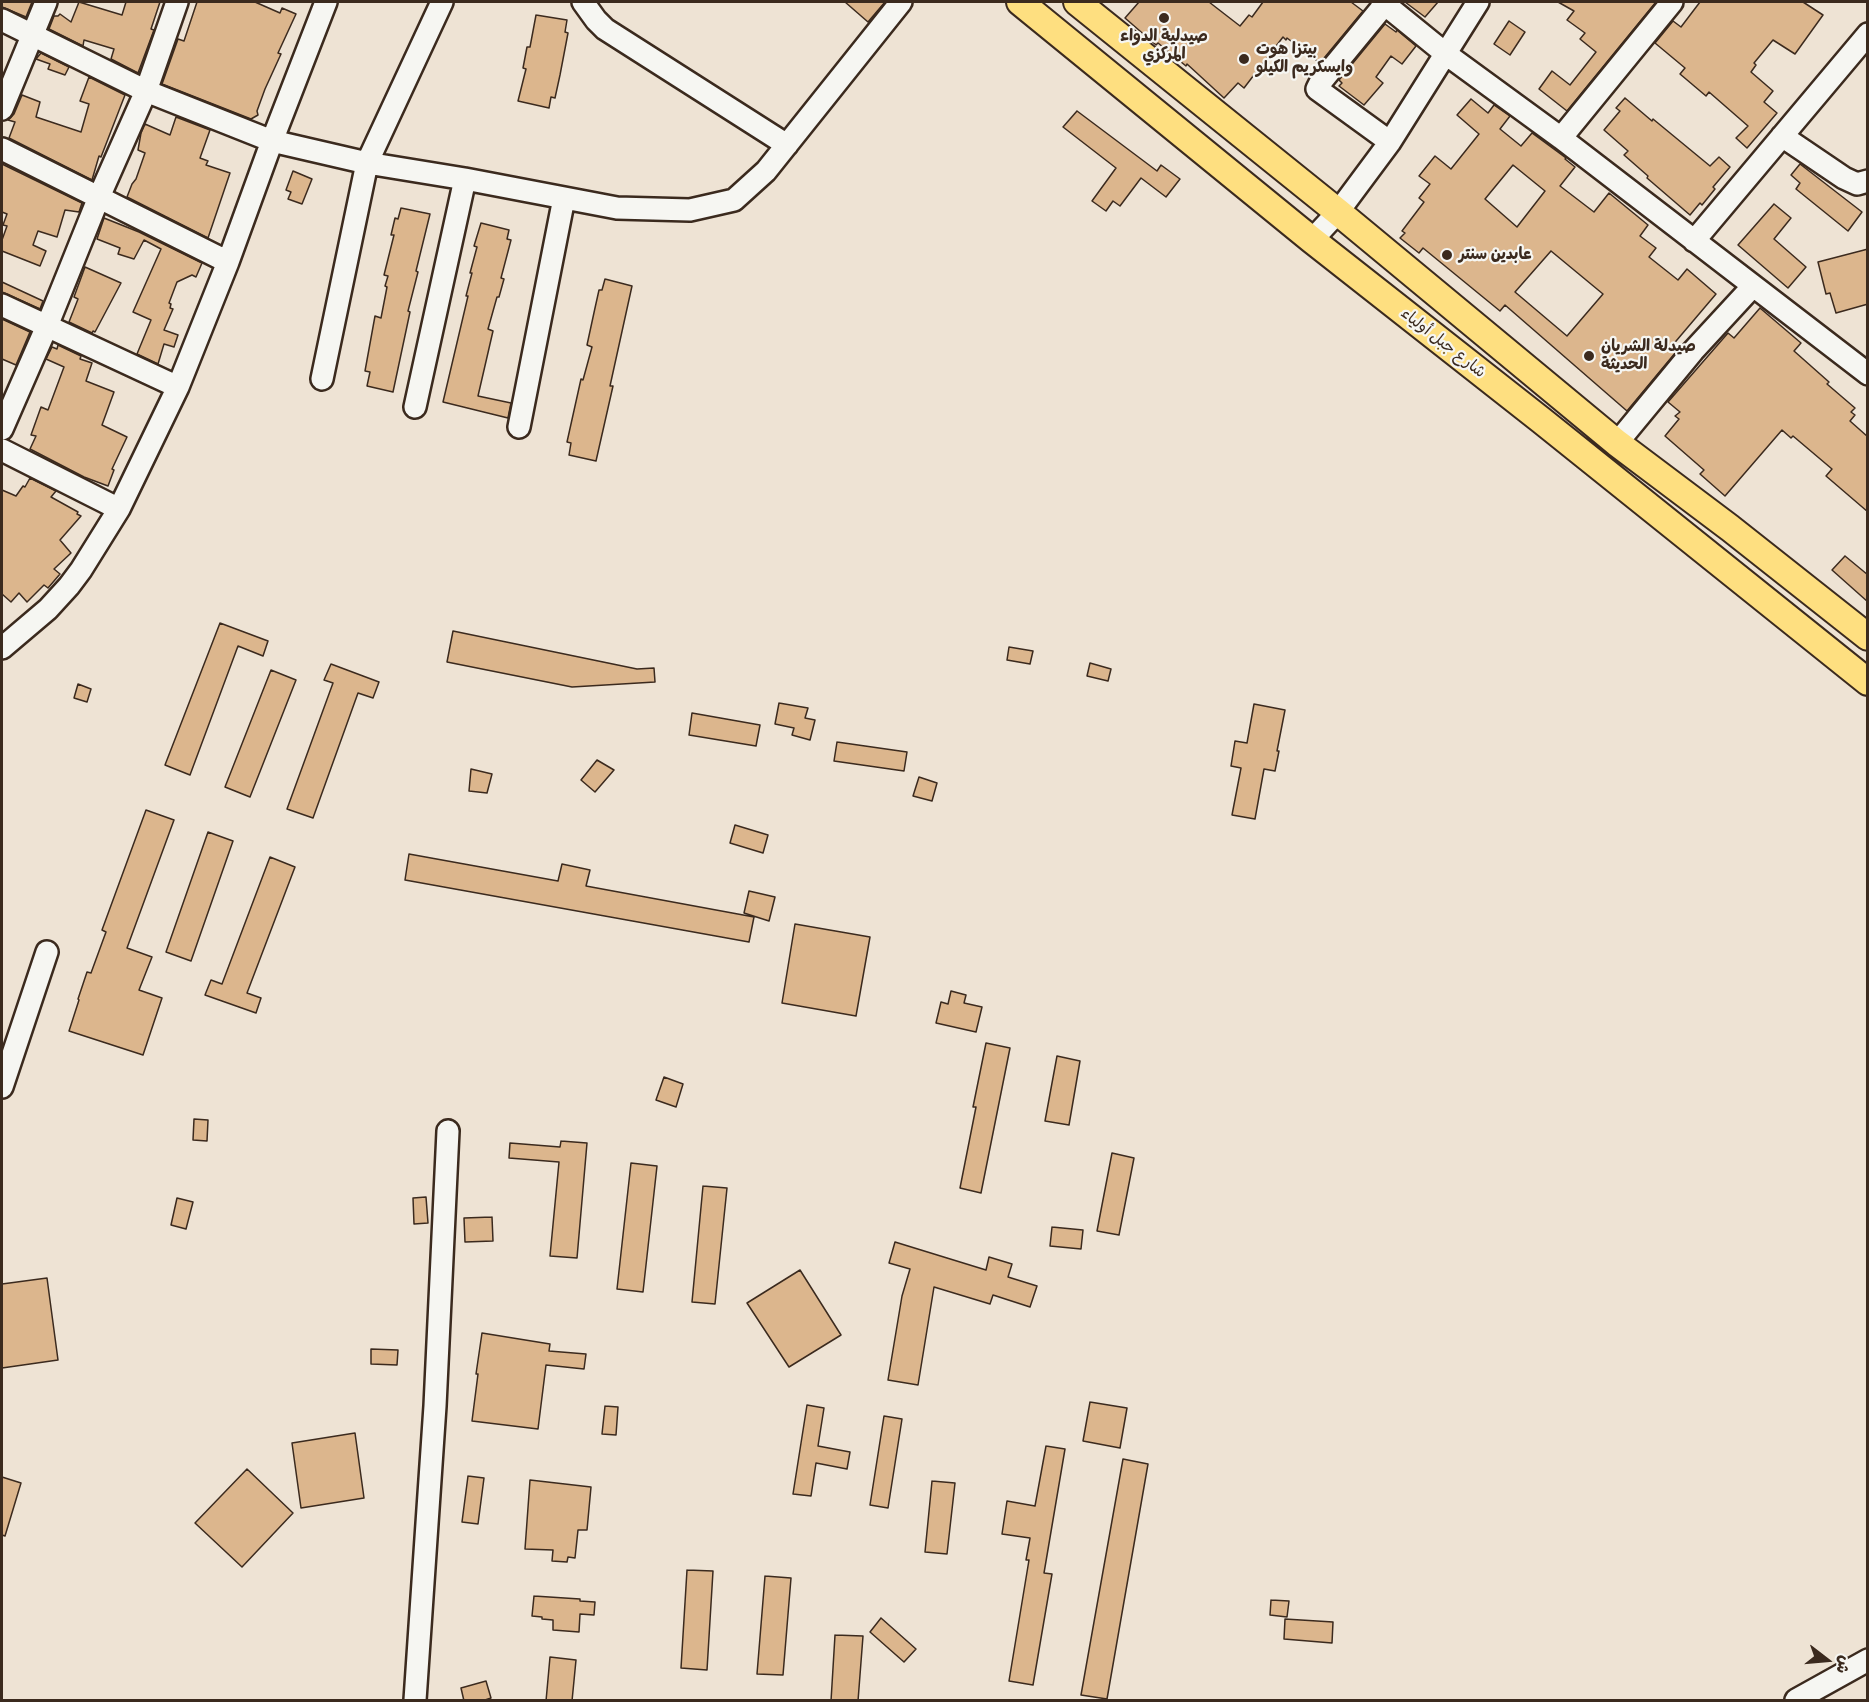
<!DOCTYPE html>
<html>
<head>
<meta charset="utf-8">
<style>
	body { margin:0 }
	#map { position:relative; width:1869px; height:1702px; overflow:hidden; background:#eee3d4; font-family:"Patrick Hand","Playpen Sans Arabic",sans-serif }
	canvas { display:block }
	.frame { position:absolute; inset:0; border:3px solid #3b2a1e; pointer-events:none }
	.north { position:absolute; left:1797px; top:1630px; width:60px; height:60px; -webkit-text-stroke:4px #f6f6f2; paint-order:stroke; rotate:106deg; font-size:16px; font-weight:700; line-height:24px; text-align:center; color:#3b2a1e }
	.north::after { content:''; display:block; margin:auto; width:21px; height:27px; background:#3b2a1e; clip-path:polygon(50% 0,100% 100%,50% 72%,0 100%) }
</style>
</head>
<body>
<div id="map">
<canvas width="1869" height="1702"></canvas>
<div class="frame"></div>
<div class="north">ش</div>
</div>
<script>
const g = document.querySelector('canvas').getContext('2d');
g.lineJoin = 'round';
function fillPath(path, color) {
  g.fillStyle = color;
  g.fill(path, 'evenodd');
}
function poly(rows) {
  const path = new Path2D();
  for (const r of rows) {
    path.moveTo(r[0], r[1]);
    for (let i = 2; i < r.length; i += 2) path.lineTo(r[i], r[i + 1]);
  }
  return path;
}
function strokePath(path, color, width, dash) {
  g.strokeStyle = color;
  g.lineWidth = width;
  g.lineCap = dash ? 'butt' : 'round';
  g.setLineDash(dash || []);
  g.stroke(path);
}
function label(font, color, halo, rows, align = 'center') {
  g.font = font + ' "Patrick Hand","Playpen Sans Arabic",sans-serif';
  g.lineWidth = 4.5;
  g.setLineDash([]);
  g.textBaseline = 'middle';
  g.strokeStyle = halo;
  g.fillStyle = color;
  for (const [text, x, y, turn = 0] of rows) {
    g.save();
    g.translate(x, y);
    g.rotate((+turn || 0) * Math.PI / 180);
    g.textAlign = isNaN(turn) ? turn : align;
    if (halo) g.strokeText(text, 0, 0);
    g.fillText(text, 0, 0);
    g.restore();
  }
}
const building = poly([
	[2,2,32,2,26,17,2,7,2,2],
	[79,2,122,15,126,2,160,2,151,29,154,30,138,73,111,59,114,49,84,40,83,46,49,29,54,16,58,16,60,14,71,22,79,2],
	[197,2,255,2,280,13,282,8,296,14,278,53,281,54,265,89,257,111,258,115,251,119,162,84,178,39,184,41,197,2],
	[845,2,885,2,868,22,845,2],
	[1139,2,1209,2,1240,26,1249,15,1252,17,1263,2,1351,2,1363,11,1320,63,1287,38,1286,40,1283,37,1244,88,1238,83,1224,98,1187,64,1186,66,1158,43,1156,45,1125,18,1139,2],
	[1405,2,1438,2,1425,17,1405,2],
	[1558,2,1656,2,1567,111,1539,89,1552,71,1570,85,1596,52,1580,39,1585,33,1567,20,1574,11,1558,2],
	[1700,2,1803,2,1823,15,1795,54,1773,40,1754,63,1756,65,1751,72,1773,91,1764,102,1777,113,1747,148,1736,138,1748,126,1709,92,1706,96,1680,74,1685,68,1655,43,1673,21,1681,27,1700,2],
	[536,15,567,20,565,32,568,33,560,75,555,98,551,97,549,108,518,101,526,69,523,68,527,47,530,47,536,15],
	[1509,21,1525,32,1510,55,1494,44,1509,21],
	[1385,24,1396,32,1397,30,1416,46,1402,64,1391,56,1376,77,1383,83,1364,105,1339,86,1342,83,1339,80,1385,24],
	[41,53,69,67,65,75,48,69,50,64,36,59,41,53],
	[89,77,125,95,101,157,99,156,92,180,9,138,15,122,8,120,14,114,22,95,40,102,36,117,81,132,89,104,80,101,89,77],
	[1625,98,1652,121,1653,119,1710,166,1719,157,1730,167,1713,187,1715,189,1702,205,1700,203,1690,215,1647,178,1648,176,1624,155,1628,151,1604,130,1620,111,1616,108,1625,98],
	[1471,99,1488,113,1494,105,1510,116,1500,129,1521,146,1532,133,1566,158,1565,159,1575,167,1560,186,1594,212,1609,193,1648,225,1640,236,1656,248,1649,257,1678,280,1687,269,1716,294,1671,347,1676,352,1627,411,1505,305,1500,311,1423,248,1419,253,1400,238,1405,233,1402,231,1424,202,1419,198,1430,184,1419,176,1435,156,1451,169,1479,134,1457,115,1471,99],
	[1513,165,1545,191,1517,227,1485,199,1513,165],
	[1551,251,1603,294,1567,336,1515,292,1551,251],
	[1077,111,1157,171,1161,165,1180,179,1166,197,1141,178,1120,206,1113,201,1106,211,1092,201,1116,168,1063,127,1077,111],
	[176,117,210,130,200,158,208,161,206,165,230,173,208,238,127,197,132,184,136,179,145,153,138,150,141,133,145,124,170,135,176,117],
	[2,164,82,203,79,212,65,210,57,237,38,231,33,245,46,251,40,266,2,251,2,240,7,226,3,225,7,214,2,212,2,164],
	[1800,164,1862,212,1848,231,1796,189,1800,183,1791,175,1800,164],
	[293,171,312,179,302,204,288,199,291,192,286,190,293,171],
	[1774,204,1791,218,1774,239,1806,267,1788,288,1738,245,1774,204],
	[401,208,430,214,416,271,418,272,408,311,410,312,393,392,367,386,370,372,365,371,375,316,381,318,387,287,385,286,388,276,384,275,394,235,391,235,395,218,398,219,401,208],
	[104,218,139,232,202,263,196,277,192,275,177,282,169,303,171,304,170,308,173,309,164,330,178,335,174,347,164,344,158,364,137,354,151,320,133,312,161,249,144,240,134,259,118,254,120,248,97,239,104,218],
	[481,223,509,230,507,239,511,240,501,278,504,279,499,297,497,297,488,329,493,331,478,396,511,403,508,418,443,402,468,296,466,296,472,273,470,273,477,247,474,246,481,223],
	[1868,249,1868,304,1836,313,1830,293,1826,294,1818,262,1868,249],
	[85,267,121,283,95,332,93,331,92,333,69,322,78,299,74,297,85,267],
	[605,279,632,286,610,386,613,386,596,461,569,455,571,443,567,442,581,379,583,380,592,347,587,345,595,308,599,290,602,290,605,279],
	[2,282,43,301,40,309,2,292,2,282],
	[1760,308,1801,343,1794,351,1829,382,1827,384,1855,408,1851,412,1855,415,1850,421,1868,437,1868,512,1826,476,1832,469,1793,436,1791,438,1782,430,1725,496,1700,474,1704,470,1665,436,1679,419,1675,416,1680,412,1668,402,1728,333,1734,338,1760,308],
	[2,319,30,332,16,365,2,359,2,319],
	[58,345,81,356,80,359,92,363,86,381,114,392,102,425,127,437,112,469,114,470,108,486,84,477,30,449,36,436,31,435,41,407,48,410,64,367,46,359,52,347,57,349,58,345],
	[30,478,56,491,51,497,78,512,77,514,81,516,60,540,71,553,54,569,60,574,48,588,44,585,27,602,19,593,11,602,2,594,2,490,16,496,23,486,25,487,30,478],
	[1845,556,1868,575,1868,602,1832,570,1845,556],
	[220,623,268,641,263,656,238,646,190,775,165,765,220,623],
	[453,631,637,669,654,668,655,682,572,687,447,662,453,631],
	[1009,647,1033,651,1030,664,1007,660,1009,647],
	[1090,663,1111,669,1108,681,1087,676,1090,663],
	[331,664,379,682,373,698,358,693,313,818,287,809,333,683,324,680,331,664],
	[271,670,296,680,250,797,225,787,271,670],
	[78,684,91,689,87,702,74,698,78,684],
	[779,703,808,708,805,718,815,720,810,740,792,735,794,728,775,724,779,703],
	[1254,704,1285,710,1277,751,1279,751,1275,771,1264,769,1255,819,1232,815,1241,768,1231,766,1235,741,1247,743,1254,704],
	[692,713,760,725,756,746,689,735,692,713],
	[837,742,907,752,904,771,834,761,837,742],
	[597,760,614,770,595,792,581,780,597,760],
	[471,769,492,774,487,793,469,791,471,769],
	[919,777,937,783,932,801,913,796,919,777],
	[146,810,174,820,127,948,152,957,139,990,162,998,143,1055,69,1031,79,1000,78,999,87,972,91,973,106,932,102,930,146,810],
	[735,825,768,835,763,853,730,843,735,825],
	[208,832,233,841,191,961,166,952,208,832],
	[409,854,558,881,562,864,590,870,586,886,754,917,749,942,405,880,409,854],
	[270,857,295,867,247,993,261,998,256,1013,205,995,211,980,222,984,270,857],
	[749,891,775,897,769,921,744,913,749,891],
	[795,924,870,937,856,1016,782,1003,795,924],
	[951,991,966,995,964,1003,982,1007,976,1032,936,1023,941,1002,948,1004,951,991],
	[986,1043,1010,1048,981,1193,960,1188,976,1107,973,1107,986,1043],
	[1057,1056,1080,1061,1069,1125,1045,1121,1057,1056],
	[664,1077,683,1084,676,1107,656,1100,664,1077],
	[194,1119,208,1120,207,1141,193,1140,194,1119],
	[561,1141,587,1143,577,1258,550,1256,559,1162,509,1158,510,1143,560,1147,561,1141],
	[1112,1153,1134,1158,1119,1235,1097,1231,1112,1153],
	[631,1163,657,1166,643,1292,617,1289,631,1163],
	[703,1186,727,1188,715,1304,692,1302,703,1186],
	[426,1197,428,1223,414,1224,413,1198,426,1197],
	[177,1198,193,1202,186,1229,171,1225,177,1198],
	[492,1217,493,1241,465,1242,464,1218,492,1217],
	[1052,1227,1083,1230,1081,1249,1050,1246,1052,1227],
	[895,1242,986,1270,989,1257,1012,1264,1008,1277,1037,1286,1030,1307,993,1295,990,1304,934,1287,918,1385,888,1380,902,1296,910,1269,889,1263,895,1242],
	[800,1270,841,1335,789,1367,747,1303,800,1270],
	[47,1278,58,1360,2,1368,2,1284,47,1278],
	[482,1333,550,1344,549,1351,586,1354,584,1369,546,1365,538,1429,472,1421,478,1374,476,1374,482,1333],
	[371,1349,398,1350,397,1365,371,1364,371,1349],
	[1090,1402,1127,1408,1120,1448,1083,1441,1090,1402],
	[807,1405,824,1408,818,1446,850,1452,847,1469,816,1463,811,1496,793,1494,807,1405],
	[605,1406,618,1407,616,1435,602,1434,605,1406],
	[884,1416,902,1419,888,1508,870,1505,884,1416],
	[355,1433,364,1498,301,1508,292,1443,355,1433],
	[1046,1446,1065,1449,1044,1573,1052,1574,1033,1685,1009,1681,1029,1560,1026,1560,1030,1538,1002,1534,1007,1501,1035,1506,1046,1446],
	[1123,1459,1148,1464,1107,1699,1081,1695,1123,1459],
	[247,1469,293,1513,242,1567,195,1523,247,1469],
	[468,1476,484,1478,478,1524,462,1522,468,1476],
	[2,1477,21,1483,5,1536,2,1535,2,1477],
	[530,1480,591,1487,587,1530,578,1530,575,1558,568,1557,567,1562,552,1561,553,1550,525,1549,530,1480],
	[932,1481,955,1483,947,1554,925,1552,932,1481],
	[687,1570,713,1571,707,1670,681,1668,687,1570],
	[765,1576,791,1578,783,1675,757,1674,765,1576],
	[534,1596,580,1599,580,1601,595,1602,594,1615,580,1614,579,1632,553,1630,553,1620,542,1619,542,1617,532,1616,534,1596],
	[1271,1600,1289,1601,1287,1617,1270,1615,1271,1600],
	[881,1618,916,1649,904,1662,870,1632,881,1618],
	[1285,1619,1333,1622,1332,1643,1284,1639,1285,1619],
	[835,1635,863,1636,858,1701,831,1701,835,1635],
	[550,1657,576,1660,572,1701,546,1701,550,1657],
	[486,1681,491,1698,482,1701,464,1701,461,1688,486,1681]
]);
const minor = poly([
	[583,2,596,20,605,29,787,145],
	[1382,2,1446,54,1561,138,1868,374],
	[1385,4,1320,83,1317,89,1390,142],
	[2,20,146,91,272,141,367,163,465,179,617,208,690,210,734,200,766,171,901,2],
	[2,109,46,2],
	[1782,136,1844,178,1857,184,1868,181],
	[1561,138,1672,2],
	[2,149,228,262],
	[1312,240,1338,212,1390,142,1478,2],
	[1694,241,1868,34],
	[2,305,178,387],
	[322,379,367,163,442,2],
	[415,407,465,179],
	[519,427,564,198],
	[2,429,47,326,99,197,146,91,177,2],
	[1617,443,1693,351,1753,286],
	[2,450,119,509],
	[2,648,48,609,69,586,81,570,119,509,178,387,228,262,272,141,326,2],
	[2,1087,47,952],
	[415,1700,435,1406,448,1131],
	[1796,1700,1868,1660]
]);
const major = poly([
	[1020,2,1312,240,1541,420,1868,682],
	[1077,2,1338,212,1617,443,1730,528,1868,637]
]);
const markers = [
	[1164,18,6,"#3b2a1e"],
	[1244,59,6,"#3b2a1e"],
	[1447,255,6,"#3b2a1e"],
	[1589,356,6,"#3b2a1e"]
];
const poiNames = [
	["صيدلية الدواء",1164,37,"center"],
	["المركزي",1164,55,"center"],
	["بيتزا هوت",1256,50],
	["وايسكريم الكيلو",1256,68],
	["عابدين سنتر",1459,255],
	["صيدلة الشريان",1601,347],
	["الحديثة",1601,365]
];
const streetNames = [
	["شارع جبل أولياء",1443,343,38]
];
fillPath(building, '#dcb68d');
strokePath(building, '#3b2a1e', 1.5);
strokePath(minor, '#3b2a1e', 26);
strokePath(major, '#3b2a1e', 30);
strokePath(minor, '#f6f6f2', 21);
strokePath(major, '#fedf80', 26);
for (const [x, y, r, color] of markers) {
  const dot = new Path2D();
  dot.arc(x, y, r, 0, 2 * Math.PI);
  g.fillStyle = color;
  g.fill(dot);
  strokePath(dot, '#f6f6f2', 2);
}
label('bold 16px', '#3b2a1e', '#f6f6f2', poiNames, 'left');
label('16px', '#3b2a1e', '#f6f6f2', streetNames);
</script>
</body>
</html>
